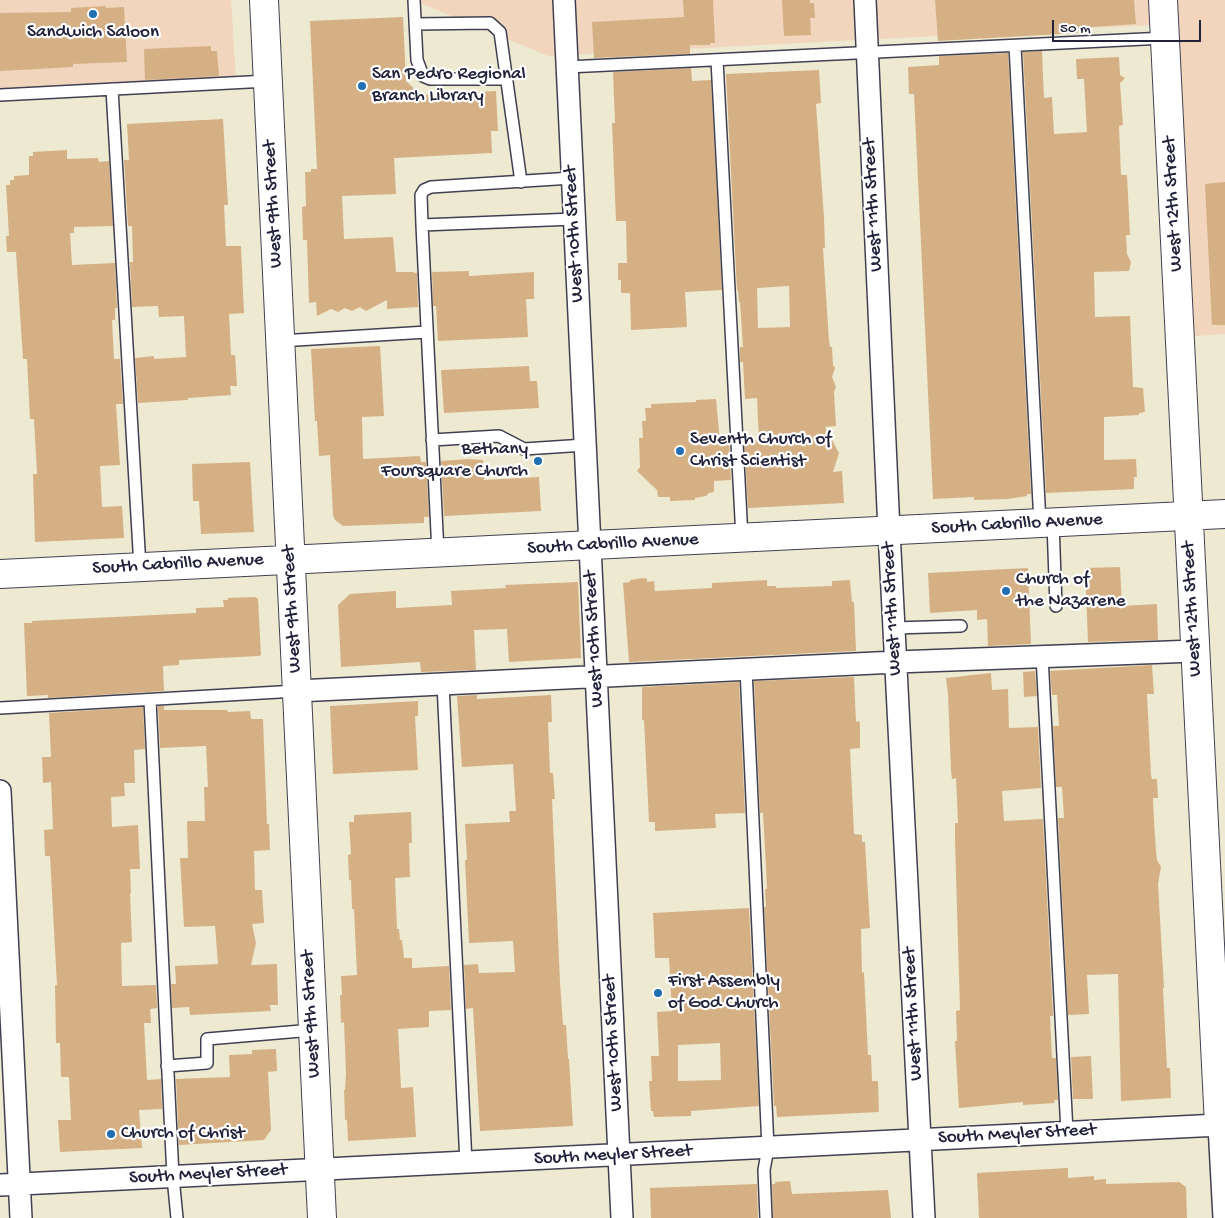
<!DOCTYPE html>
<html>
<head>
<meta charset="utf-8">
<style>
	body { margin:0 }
	#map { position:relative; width:1225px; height:1218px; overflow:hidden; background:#eeead1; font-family:"Gochi Hand",sans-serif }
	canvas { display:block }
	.scale { position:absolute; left:1052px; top:20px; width:149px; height:22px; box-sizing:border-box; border:2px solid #22223b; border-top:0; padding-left:6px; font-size:15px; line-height:18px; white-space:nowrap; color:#22223b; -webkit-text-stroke:4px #fff; paint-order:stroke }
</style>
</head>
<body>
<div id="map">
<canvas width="1225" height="1218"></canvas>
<div class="scale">50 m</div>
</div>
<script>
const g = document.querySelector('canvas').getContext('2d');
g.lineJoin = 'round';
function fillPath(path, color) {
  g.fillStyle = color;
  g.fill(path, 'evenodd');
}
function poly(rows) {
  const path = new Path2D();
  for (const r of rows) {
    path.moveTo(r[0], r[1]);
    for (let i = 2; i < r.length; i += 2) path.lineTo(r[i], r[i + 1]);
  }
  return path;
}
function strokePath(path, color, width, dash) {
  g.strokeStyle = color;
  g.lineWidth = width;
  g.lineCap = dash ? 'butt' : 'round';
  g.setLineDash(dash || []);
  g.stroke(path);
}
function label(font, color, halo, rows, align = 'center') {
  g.font = font + ' "Gochi Hand",sans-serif';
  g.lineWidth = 4.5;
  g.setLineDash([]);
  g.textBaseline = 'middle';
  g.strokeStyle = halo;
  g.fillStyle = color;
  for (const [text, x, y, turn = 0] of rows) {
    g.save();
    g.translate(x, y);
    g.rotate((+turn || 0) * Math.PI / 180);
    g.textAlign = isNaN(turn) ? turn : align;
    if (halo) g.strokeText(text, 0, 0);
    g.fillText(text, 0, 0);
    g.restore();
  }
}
const built = poly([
	[0,0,231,0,236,80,0,91],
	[413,0,1225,0,1225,334,1168,338,1150,25,548,56]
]);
const building = poly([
	[683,0,713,0,715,43,710,43,710,45,690,45,690,54,594,58,592,22,684,17],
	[782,0,810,0,810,3,814,3,815,18,810,18,811,35,784,36],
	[935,0,1134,0,1136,24,1077,28,1078,33,938,41],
	[106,6,106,8,124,7,127,62,73,64,73,67,0,71,0,13,71,12,71,8],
	[403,17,406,81,421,95,496,91,498,131,491,131,492,153,394,158,396,194,342,196,344,239,393,237,396,272,414,272,414,273,417,273,418,307,387,309,387,300,366,311,360,307,352,311,345,308,338,312,331,309,317,316,316,302,309,303,307,240,303,240,302,207,306,206,305,172,311,172,311,169,317,169,310,21],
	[211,46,211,51,217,51,219,76,145,80,144,49],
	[1042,51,1044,98,1052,97,1054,134,1087,132,1084,79,1077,79,1076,59,1119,57,1120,75,1125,78,1120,83,1123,125,1119,126,1121,175,1127,175,1130,235,1126,235,1127,254,1131,262,1129,271,1094,272,1095,317,1130,316,1133,387,1143,388,1145,412,1139,413,1139,415,1104,417,1104,460,1136,459,1137,477,1134,477,1134,489,1046,493,1023,52],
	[1008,53,1031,494,1027,494,1027,496,1008,499,974,500,974,497,933,499,914,94,909,94,908,67,939,65,939,56],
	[691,68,692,81,711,80,722,290,685,292,687,327,631,330,630,293,621,293,621,280,618,280,618,263,627,263,626,221,616,221,612,123,615,123,613,72],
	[819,70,821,103,816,104,824,218,825,248,823,248,826,295,829,341,830,347,832,347,833,365,835,368,832,377,836,387,834,392,836,426,825,427,839,453,833,472,842,471,844,503,748,508,744,441,759,440,757,398,745,399,743,362,740,362,740,347,743,347,740,302,739,302,738,290,737,290,726,74],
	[789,286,790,327,758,328,757,288],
	[223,119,228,205,224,205,226,246,241,246,244,313,229,314,231,355,235,355,237,386,230,386,231,395,188,398,188,400,138,403,135,358,154,356,154,359,186,357,184,316,159,317,158,306,132,307,130,262,133,262,132,226,128,226,124,160,129,160,127,124],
	[67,150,67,159,98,158,99,162,109,161,113,226,74,227,74,233,70,233,72,265,115,263,117,308,115,308,115,320,112,320,114,359,120,359,123,404,116,404,120,465,100,466,102,507,122,506,124,538,35,542,33,474,37,474,34,419,30,419,27,359,23,359,16,252,7,252,6,236,9,236,6,185,10,185,10,180,14,180,14,176,29,175,29,156,33,156,33,152],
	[1225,182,1225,325,1212,325,1205,184],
	[469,271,469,276,534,272,534,299,526,299,528,337,438,341,436,306,433,306,432,272],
	[380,346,384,416,362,417,363,459,420,456,421,462,426,462,429,517,424,517,424,523,343,526,335,520,333,515,330,455,319,456,317,421,315,421,311,349],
	[529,366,530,381,537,381,539,408,444,413,441,370],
	[716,399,720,442,729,442,731,480,714,481,714,492,709,493,706,496,695,498,695,500,670,501,670,497,658,497,657,490,637,471,640,467,639,438,643,438,642,421,646,421,645,408,651,408,651,404,696,402,696,400],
	[468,459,483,460,484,480,539,477,541,511,444,516,441,461],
	[250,462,254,532,201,534,199,501,193,501,192,464],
	[1120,567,1122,606,1157,604,1158,640,1088,642,1085,568],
	[1028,568,1031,644,988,646,987,619,977,620,977,610,930,613,928,573],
	[644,578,647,579,647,582,654,581,655,591,712,588,712,583,767,580,767,586,776,586,776,588,832,586,832,581,850,580,852,602,854,602,856,651,629,662,623,583,630,582,630,580],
	[578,582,581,658,509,662,507,629,474,630,476,670,421,672,420,662,341,667,338,605,350,594,396,591,396,608,452,605,451,591,506,588,505,585],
	[255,597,258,599,261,655,259,656,179,660,179,665,163,666,164,691,48,698,48,695,27,696,24,623,32,623,32,621,196,613,196,608,224,607,223,600,228,600,228,598],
	[1152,665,1154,694,1147,694,1151,775,1152,779,1157,779,1158,798,1153,798,1154,821,1156,851,1157,860,1161,867,1158,884,1164,988,1163,988,1167,1068,1170,1068,1171,1098,1121,1101,1118,974,1087,975,1089,1014,1068,1015,1058,818,1064,818,1062,787,1056,787,1053,726,1059,726,1057,695,1052,695,1050,671],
	[1035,671,1037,696,1024,697,1023,672],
	[991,673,992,690,1008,689,1009,728,1038,727,1041,788,1002,791,1004,821,1043,819,1053,1016,1050,1016,1052,1058,1056,1058,1058,1100,1054,1100,1055,1103,1023,1105,1023,1102,959,1108,955,1041,957,1041,956,1011,960,1010,955,840,955,823,958,823,956,778,952,779,951,771,948,694,946,678],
	[854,677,856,722,859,721,860,724,860,748,850,749,854,834,862,835,862,842,865,842,870,928,861,929,862,973,864,972,868,1055,871,1055,872,1081,878,1081,879,1112,777,1117,776,1106,774,1106,764,907,766,907,765,889,767,889,766,868,763,813,760,813,754,681],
	[739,682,745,813,715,814,716,828,655,831,655,822,649,822,644,720,642,720,642,687],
	[477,695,477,699,551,695,552,722,548,722,550,773,553,773,555,799,552,799,560,982,563,1025,566,1025,568,1059,569,1059,573,1126,480,1131,473,1008,466,1009,464,965,478,964,479,973,515,972,513,941,469,943,465,860,467,860,465,824,510,822,509,811,516,811,513,764,462,767,457,696],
	[418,701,418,716,415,716,418,770,333,774,330,706],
	[158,706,164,706,164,710,227,710,228,712,250,711,251,719,263,719,267,824,269,824,270,850,254,851,255,890,262,890,264,923,252,924,256,943,251,965,277,964,278,1005,270,1005,271,1011,190,1015,189,1007,172,1008,171,984,176,984,175,966,218,964,215,926,184,927,180,858,188,858,187,821,205,821,204,787,208,787,206,746,160,748],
	[143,707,145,749,134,750,135,783,124,783,125,796,111,797,112,827,138,825,140,869,130,869,131,893,130,893,132,942,121,943,122,986,156,985,157,1008,150,1009,151,1023,144,1023,147,1080,161,1079,162,1109,139,1110,142,1148,60,1152,58,1120,71,1120,69,1077,61,1077,60,1043,56,1043,55,985,57,985,50,856,45,856,44,830,53,829,51,782,43,783,42,757,51,757,49,713],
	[411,812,412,843,409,843,410,877,395,878,397,929,399,929,400,940,402,940,404,958,412,958,412,968,449,966,451,1010,429,1011,429,1027,398,1029,401,1088,413,1087,416,1137,348,1141,347,1120,345,1120,344,1090,345,1090,346,1074,344,1022,341,1023,340,995,342,995,341,976,357,975,354,909,352,909,351,880,349,880,348,855,351,854,349,822,354,822,354,815],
	[749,908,759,1106,691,1111,691,1116,654,1117,653,1111,651,1111,649,1081,652,1081,651,1056,659,1056,657,1012,672,1011,669,958,655,958,653,913],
	[720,1043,721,1080,678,1081,678,1045],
	[276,1049,277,1071,268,1072,271,1130,264,1140,179,1145,176,1079,230,1077,229,1055,252,1054,252,1050],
	[1091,1056,1093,1099,1073,1099,1071,1057],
	[1068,1168,1068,1178,1094,1176,1094,1180,1106,1179,1106,1184,1179,1182,1186,1187,1187,1218,979,1218,977,1173],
	[790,1181,792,1194,888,1190,891,1218,773,1218,772,1184,775,1184,775,1182],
	[757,1184,758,1218,651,1218,650,1188]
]);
const lane = poly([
	[414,0,417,60,423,76,430,79,506,79],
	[415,24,490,23,500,32,521,182],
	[1015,46,1040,523],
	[717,60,742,538],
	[567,67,1165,38],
	[112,89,140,567],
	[0,95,268,81],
	[422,225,421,195,424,190,431,187,572,178],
	[280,341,427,332],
	[432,440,499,436,524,449,585,445],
	[1053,523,1056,606],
	[438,553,422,225,574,219],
	[894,628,961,626],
	[1042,656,1067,1132],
	[746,669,768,1148,764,1170,766,1218],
	[443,684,466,1163],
	[150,700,173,1177,177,1218],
	[0,708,297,691],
	[167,1066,207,1063,207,1039,313,1030]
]);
const street = poly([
	[564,0,622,1218],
	[865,0,889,531,924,1218],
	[297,691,896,662,1195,651],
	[0,791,21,1218],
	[0,1185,1219,1125,1224,1218]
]);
const secondary = poly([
	[264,0,322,1218],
	[1163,0,1219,1125,1225,1125],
	[0,574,1225,514]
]);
const markers = [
	[93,14,5,"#1f6fb2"],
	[362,86,5,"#1f6fb2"],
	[680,451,5,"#1f6fb2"],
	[538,461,5,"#1f6fb2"],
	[1006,591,5,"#1f6fb2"],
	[658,993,5,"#1f6fb2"],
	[111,1134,5,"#1f6fb2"]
];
const poiNames = [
	["Sandwich Saloon",93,33,"center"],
	["San Pedro Regional",372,75],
	["Branch Library",372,97],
	["Seventh Church of",690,440],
	["Christ Scientist",690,462],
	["Bethany",528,450,"right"],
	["Foursquare Church",528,472,"right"],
	["Church of",1016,580],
	["the Nazarene",1016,602],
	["First Assembly",668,982],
	["of God Church",668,1004],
	["Church of Christ",121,1134]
];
const streetNames = [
	["West 9th Street",274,204,-93],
	["West 12th Street",1174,204,-93],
	["West 11th Street",874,205,-93],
	["West 10th Street",575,234,-93],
	["South Cabrillo Avenue",1017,525,-3],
	["South Cabrillo Avenue",613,545,-3],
	["South Cabrillo Avenue",178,565,-3],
	["West 9th Street",293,609,-93],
	["West 11th Street",893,609,-93],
	["West 12th Street",1193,609,-93],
	["West 10th Street",595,639,-93],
	["West 9th Street",312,1014,-93],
	["West 11th Street",914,1014,-93],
	["West 10th Street",614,1043,-93],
	["South Meyler Street",1017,1135,-3],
	["South Meyler Street",613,1156,-3],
	["South Meyler Street",208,1175,-3]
];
fillPath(built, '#f1d5bd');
fillPath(building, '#d5b085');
strokePath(lane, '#414052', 14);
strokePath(street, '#414052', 24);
strokePath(secondary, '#414052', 30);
strokePath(lane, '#fff', 11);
strokePath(street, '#fff', 21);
strokePath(secondary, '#fff', 28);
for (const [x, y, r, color] of markers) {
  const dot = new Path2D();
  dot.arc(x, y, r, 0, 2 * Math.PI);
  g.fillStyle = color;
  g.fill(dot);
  strokePath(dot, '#fff', 2);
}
label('19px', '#22223b', '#fff', poiNames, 'left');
label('19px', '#22223b', '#fff', streetNames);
</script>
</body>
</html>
